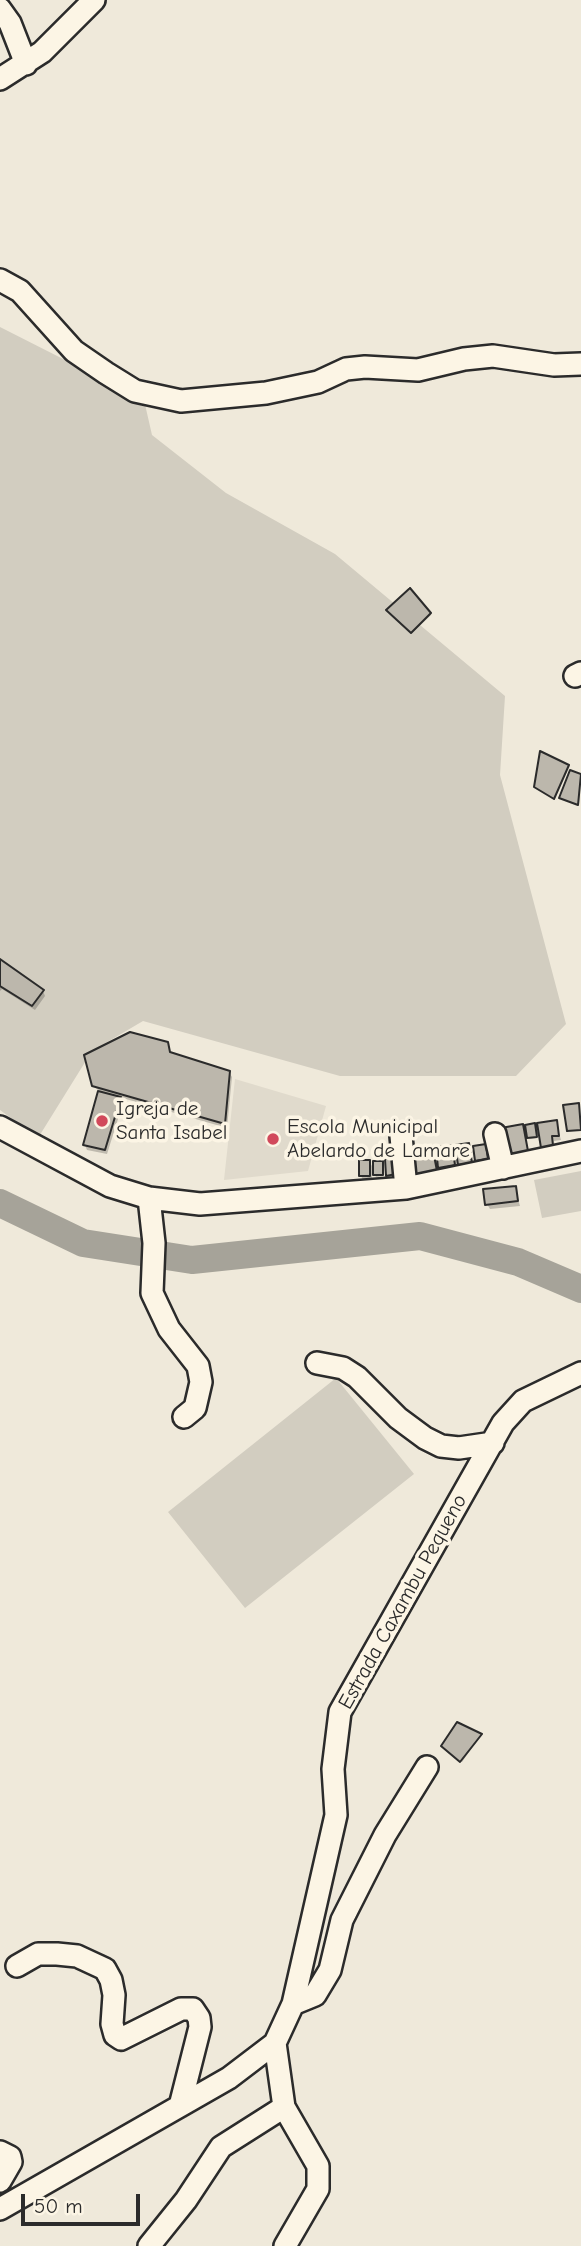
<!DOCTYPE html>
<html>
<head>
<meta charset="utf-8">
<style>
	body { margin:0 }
	#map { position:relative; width:581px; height:2246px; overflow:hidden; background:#efe9da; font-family:"Comic Neue",sans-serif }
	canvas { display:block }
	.scale { position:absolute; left:21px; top:2194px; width:119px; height:32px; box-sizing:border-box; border:4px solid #2b2b2b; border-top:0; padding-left:9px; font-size:21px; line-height:24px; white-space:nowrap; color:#2b2b2b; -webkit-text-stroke:5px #fcf5e5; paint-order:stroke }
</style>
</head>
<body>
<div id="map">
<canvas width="581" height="2246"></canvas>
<div class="scale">50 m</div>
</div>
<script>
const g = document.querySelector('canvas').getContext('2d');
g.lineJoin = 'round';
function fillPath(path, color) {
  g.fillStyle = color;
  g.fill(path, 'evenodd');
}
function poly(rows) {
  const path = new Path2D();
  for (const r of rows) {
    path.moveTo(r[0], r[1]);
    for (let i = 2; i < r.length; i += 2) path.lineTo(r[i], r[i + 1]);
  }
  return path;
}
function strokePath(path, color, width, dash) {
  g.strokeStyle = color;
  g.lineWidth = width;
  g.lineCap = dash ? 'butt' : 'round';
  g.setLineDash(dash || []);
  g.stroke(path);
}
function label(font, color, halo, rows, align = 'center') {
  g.font = font + ' "Comic Neue",sans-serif';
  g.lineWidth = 7;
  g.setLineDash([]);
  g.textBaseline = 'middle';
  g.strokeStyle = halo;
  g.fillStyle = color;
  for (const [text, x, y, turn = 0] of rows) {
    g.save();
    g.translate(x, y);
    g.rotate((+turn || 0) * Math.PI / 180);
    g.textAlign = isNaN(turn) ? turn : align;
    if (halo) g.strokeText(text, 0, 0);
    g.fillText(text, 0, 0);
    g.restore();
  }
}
const built = poly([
	[235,1079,326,1106,308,1171,224,1180]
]);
const green = poly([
	[0,327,144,400,152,435,226,493,335,554,505,696,500,775,566,1024,516,1076,340,1076,143,1021,92,1051,38,1138,0,1110],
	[581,1171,581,1211,542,1218,534,1180],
	[336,1378,414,1474,245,1608,168,1512]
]);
const shadow = poly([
	[410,590,431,615,412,633,389,612],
	[571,772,581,776,579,806,561,798],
	[0,961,43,991,45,996,35,1010,2,989,0,991],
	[166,1043,171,1054,229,1072,232,1077,227,1128,119,1097,123,1103,107,1154,87,1150,85,1145,99,1091,93,1085],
	[556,1122,561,1140,554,1141,555,1151,546,1152,539,1125],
	[522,1126,529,1137,535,1127,537,1138,530,1139,525,1132,529,1155,510,1159,507,1155],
	[468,1144,475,1170,464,1172,456,1159,458,1172,444,1174,437,1161,439,1178,419,1181,415,1174,431,1147,439,1162,451,1147,458,1160],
	[369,1161,375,1171,382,1163,383,1176,376,1177,372,1169,372,1181,363,1180,361,1176],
	[515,1188,520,1206,490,1209,487,1204],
	[481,1735,462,1762,444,1748]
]);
const river = poly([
	[0,1203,83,1243,192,1260,420,1236,518,1262,581,1289]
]);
const building = poly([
	[410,588,431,613,411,633,386,610,410,588],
	[540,751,569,765,554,799,534,787,540,751],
	[570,770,581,774,578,805,559,798,570,770],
	[0,959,44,990,32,1006,0,986,0,959],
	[130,1032,168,1042,170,1052,230,1071,225,1124,92,1086,84,1055,130,1032],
	[98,1091,121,1097,105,1150,83,1145,98,1091],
	[579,1103,581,1130,567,1131,563,1105,579,1103],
	[557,1120,559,1136,552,1136,553,1146,541,1148,537,1123,557,1120],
	[535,1123,537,1137,527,1138,525,1125,535,1123],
	[523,1124,528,1151,506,1156,501,1128,523,1124],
	[469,1143,472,1163,458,1165,455,1145,469,1143],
	[486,1144,488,1159,475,1161,473,1146,486,1144],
	[432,1145,437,1171,413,1175,411,1148,432,1145],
	[452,1145,455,1165,438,1168,436,1147,452,1145],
	[385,1159,396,1159,396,1174,386,1176,385,1159],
	[359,1160,370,1160,370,1176,359,1176,359,1160],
	[373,1161,383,1161,383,1175,373,1175,373,1161],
	[516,1186,518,1201,485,1205,483,1189,516,1186],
	[457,1722,482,1734,460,1762,441,1746,457,1722]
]);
const minor = poly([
	[0,9,10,23,26,64],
	[0,79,42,52,94,0],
	[0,280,20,291,74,351,106,373,135,391,181,401,266,393,318,382,346,369,365,367,418,370,464,359,493,356,554,365,581,364],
	[575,676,581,673],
	[0,1127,110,1186,149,1198,200,1204,406,1188,581,1151],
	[495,1134,503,1168],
	[401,1136,406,1188],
	[149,1198,154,1243,152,1293,169,1329,198,1366,201,1382,195,1408,184,1417],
	[317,1363,343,1368,357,1377,398,1418,425,1438,441,1446,459,1448,493,1443],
	[17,1966,38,1954,57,1954,77,1956,105,1969,111,1980,114,1995,112,2024,115,2035,121,2039,181,2009,193,2009,199,2018,200,2027,180,2106],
	[293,2004,315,1995,330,1970,342,1920,385,1835,427,1767],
	[284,2107,318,2166,318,2189,285,2246],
	[0,2152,10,2157,11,2162,0,2181],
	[0,2209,229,2078,275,2043,293,2004,336,1815,333,1769,340,1712,503,1423,523,1401,581,1373],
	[149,2246,186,2200,221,2147,284,2107,275,2043]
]);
const markers = [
	[102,1121,7,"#d1495b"],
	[273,1139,7,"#d1495b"]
];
const poiNames = [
	["Igreja de",116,1109],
	["Santa Isabel",116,1133],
	["Escola Municipal",287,1127],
	["Abelardo de Lamare",287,1151]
];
const streetNames = [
	["Estrada Caxambu Pequeno",403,1602,-61]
];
fillPath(built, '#e0dacc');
fillPath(green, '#d2cdc0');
fillPath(shadow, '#0003');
strokePath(river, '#a6a399', 28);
fillPath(building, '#bcb7ac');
strokePath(building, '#2b2b2b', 2);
strokePath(minor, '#2b2b2b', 26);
strokePath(minor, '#fcf5e5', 21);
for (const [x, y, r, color] of markers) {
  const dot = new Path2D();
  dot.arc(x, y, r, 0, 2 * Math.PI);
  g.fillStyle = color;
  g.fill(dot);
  strokePath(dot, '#fcf5e5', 2.5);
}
label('21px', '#2b2b2b', '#fcf5e5', poiNames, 'left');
label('21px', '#2b2b2b', '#fcf5e5', streetNames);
</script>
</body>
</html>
